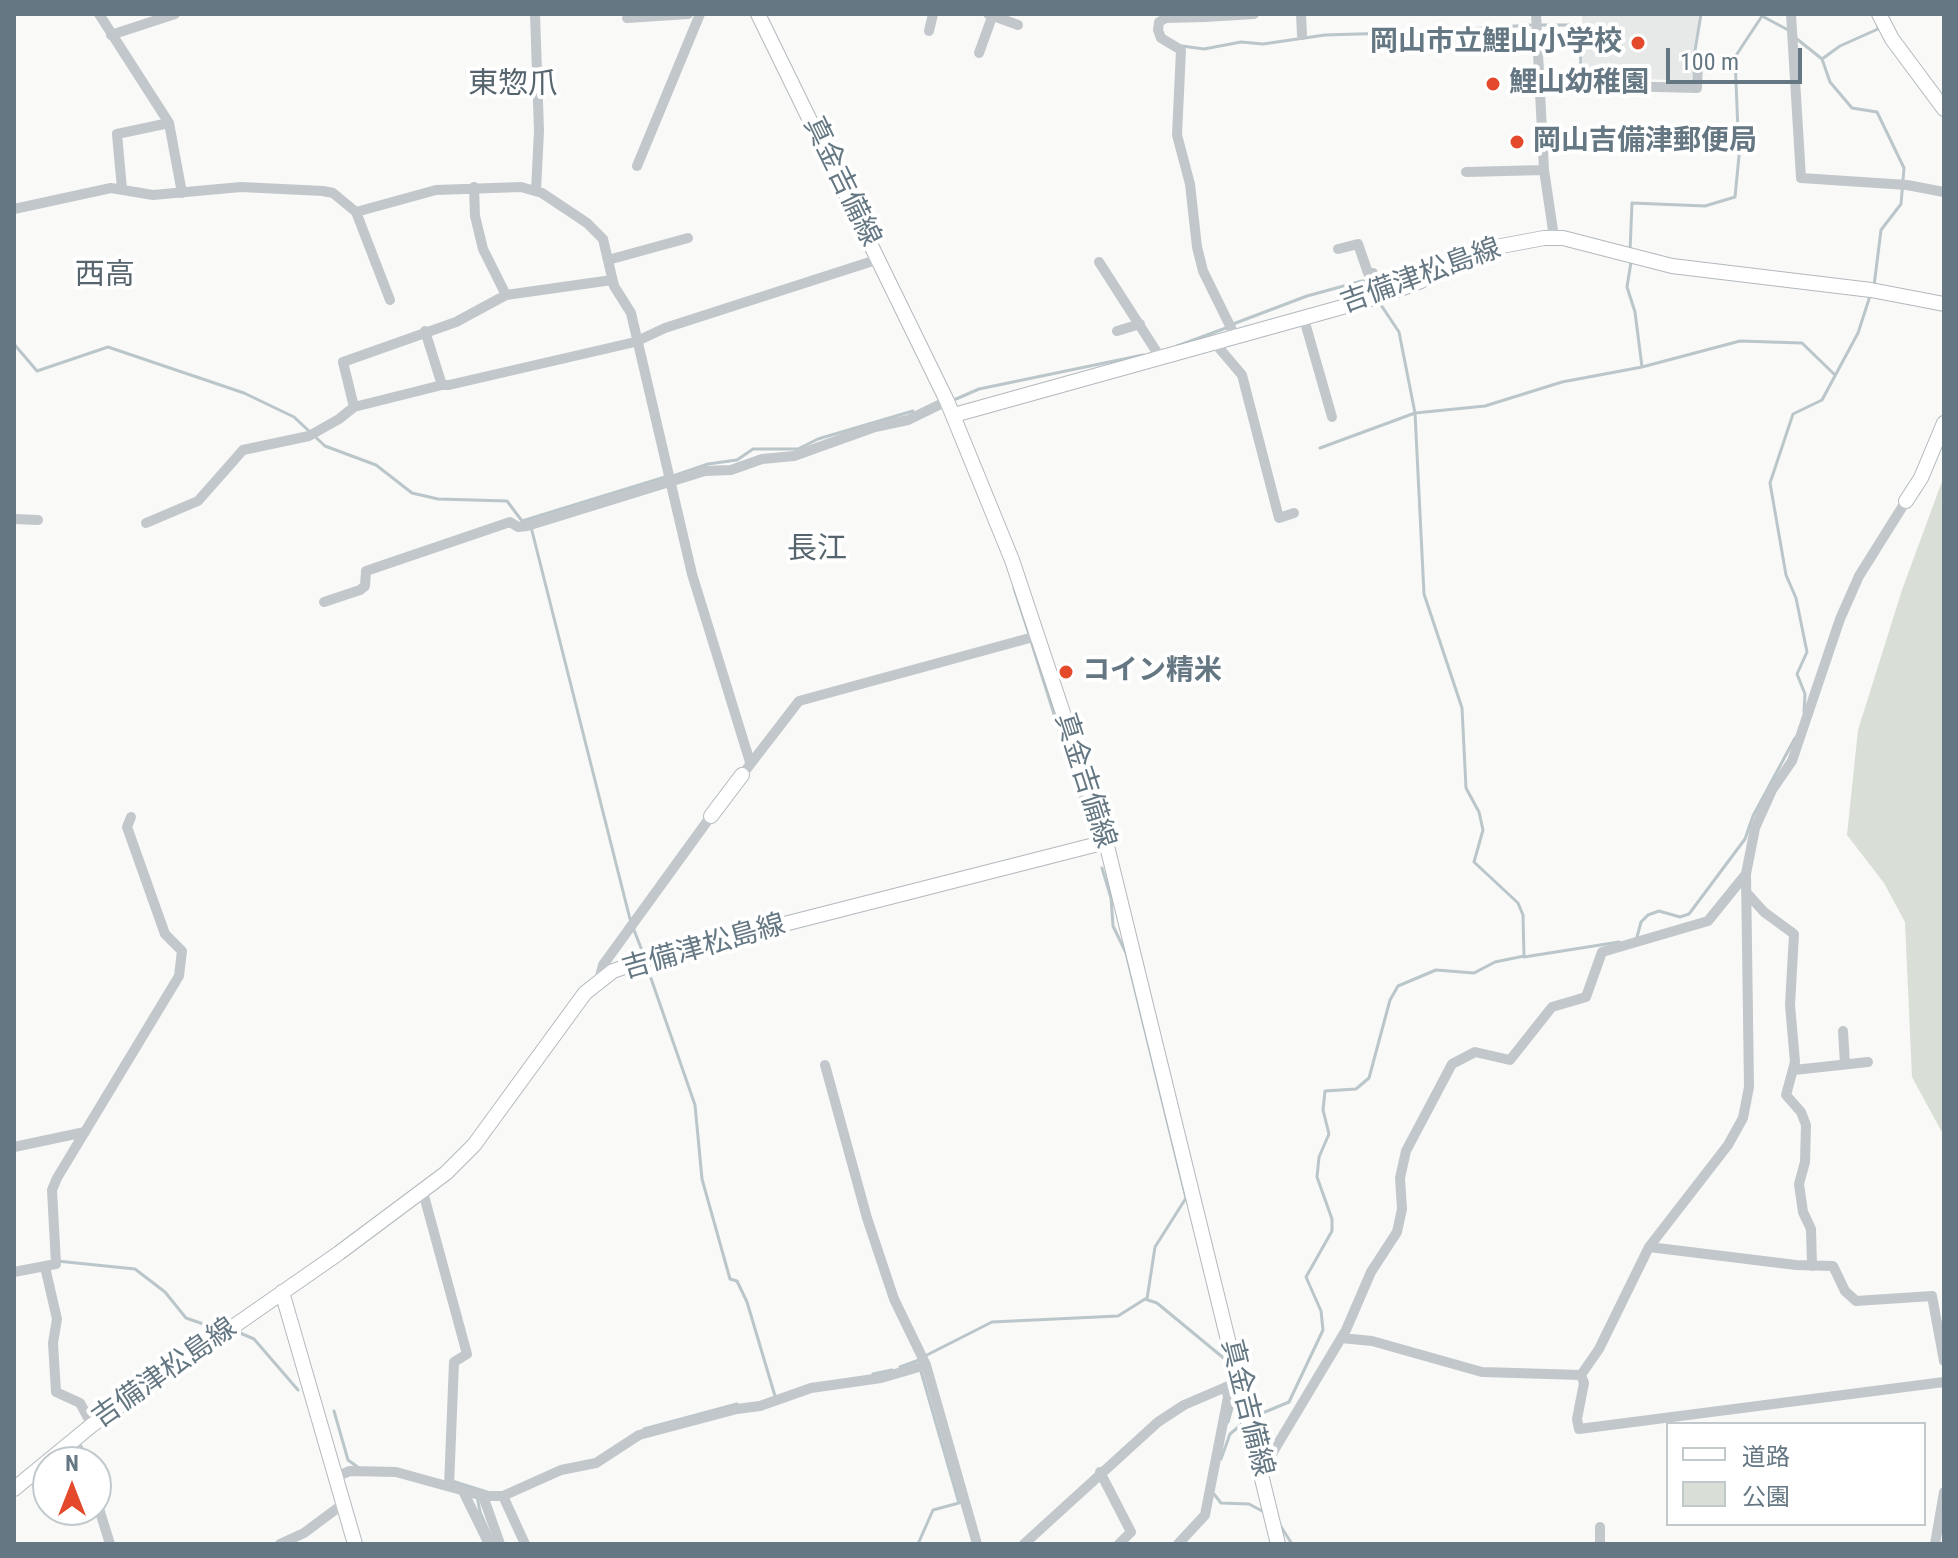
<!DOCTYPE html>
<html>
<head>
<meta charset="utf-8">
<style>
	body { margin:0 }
	#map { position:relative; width:1958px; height:1558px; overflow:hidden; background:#f9f9f7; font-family:"Roboto Condensed","Noto Sans JP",sans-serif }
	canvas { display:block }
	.frame { position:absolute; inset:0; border:16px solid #647782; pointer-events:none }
	.legend { position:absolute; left:1666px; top:1422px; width:260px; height:104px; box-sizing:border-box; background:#fff; border:2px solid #c1c9cd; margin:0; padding:10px 14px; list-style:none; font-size:24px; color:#647782 }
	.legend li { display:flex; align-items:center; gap:16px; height:40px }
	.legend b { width:40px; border:2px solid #c1c9cd }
	.north { position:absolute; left:32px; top:1446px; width:80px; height:80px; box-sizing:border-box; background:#fff; border:2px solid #c1c9cd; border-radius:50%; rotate:0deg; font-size:22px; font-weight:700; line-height:32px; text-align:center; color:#647782 }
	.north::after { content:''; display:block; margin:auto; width:28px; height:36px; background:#e4492b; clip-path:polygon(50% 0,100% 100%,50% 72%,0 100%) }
	.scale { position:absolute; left:1666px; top:48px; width:136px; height:36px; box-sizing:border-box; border:4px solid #647782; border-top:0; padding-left:10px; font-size:24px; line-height:28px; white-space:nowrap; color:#647782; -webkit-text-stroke:6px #fff; paint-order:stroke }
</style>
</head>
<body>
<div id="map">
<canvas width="1958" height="1558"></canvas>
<div class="frame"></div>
<ul class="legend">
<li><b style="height:10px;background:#fff"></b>道路</li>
<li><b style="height:22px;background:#d9ded6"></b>公園</li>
</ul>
<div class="north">N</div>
<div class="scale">100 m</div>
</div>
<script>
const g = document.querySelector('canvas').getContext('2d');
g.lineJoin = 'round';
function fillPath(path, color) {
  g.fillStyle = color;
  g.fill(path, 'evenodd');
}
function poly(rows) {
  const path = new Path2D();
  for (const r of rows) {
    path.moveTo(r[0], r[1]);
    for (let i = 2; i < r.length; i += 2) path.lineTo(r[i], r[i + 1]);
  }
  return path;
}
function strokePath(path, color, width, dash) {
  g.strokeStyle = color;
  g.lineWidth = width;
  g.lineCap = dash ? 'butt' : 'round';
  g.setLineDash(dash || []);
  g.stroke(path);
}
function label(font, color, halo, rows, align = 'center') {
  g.font = font + ' "Roboto Condensed","Noto Sans JP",sans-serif';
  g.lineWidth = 8;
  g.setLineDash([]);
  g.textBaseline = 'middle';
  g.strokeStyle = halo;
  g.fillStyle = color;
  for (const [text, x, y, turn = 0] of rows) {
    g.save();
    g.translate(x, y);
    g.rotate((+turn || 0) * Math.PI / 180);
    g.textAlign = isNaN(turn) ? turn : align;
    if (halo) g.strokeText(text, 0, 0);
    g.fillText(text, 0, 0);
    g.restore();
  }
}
const built = poly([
	[1582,14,1701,14,1691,81,1583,76]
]);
const green = poly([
	[1944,476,1944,1136,1912,1077,1905,922,1884,883,1847,835,1858,730,1902,590]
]);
const stream = poly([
	[1540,25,1580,25,1581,78,1633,81],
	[1797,39,1822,59],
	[1182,46,1204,49,1241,42,1263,44,1325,35,1391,33,1393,43,1452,30,1532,25],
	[1693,63,1701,14],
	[1630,251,1632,203,1705,206,1735,197,1739,156,1735,57,1762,16,1790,31],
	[1631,262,1627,287,1635,312,1642,367],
	[1874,286,1881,230,1901,204,1904,168,1877,112,1852,108,1830,82,1822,59,1840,46,1878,29,1878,25],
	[1233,324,1307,296,1362,281,1371,282,1375,292],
	[14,344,37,371,108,347,244,393,294,417,325,446,376,465,412,493,438,499,507,501,522,521,665,477],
	[1177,346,1226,328],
	[956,399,979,389,1143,355],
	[1320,448,1415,413,1485,406,1562,382,1642,367,1740,341,1802,343,1835,375],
	[673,476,708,464,737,460,753,449,798,449,818,439,913,411],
	[531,527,630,919],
	[1014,588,1029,634],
	[1031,641,1086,816],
	[1804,712,1805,694,1797,674,1807,652,1796,598,1786,575,1770,483,1793,414,1822,400,1858,333,1870,296],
	[1102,868,1111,898,1113,926,1126,953,1186,1198,1155,1247,1147,1299],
	[634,930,643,953],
	[1637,937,1641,922,1648,915,1659,911,1680,917,1689,914,1745,839,1753,816,1795,738],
	[1524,957,1619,942],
	[646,964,695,1105,702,1179,730,1279,737,1281,747,1302,775,1396],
	[57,1261,135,1269,165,1292,186,1318,212,1327],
	[240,1333,254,1339,298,1390],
	[925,1356,992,1322,1118,1316,1145,1299,1157,1303,1226,1360],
	[900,1367,919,1360],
	[873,1374,892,1370],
	[334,1411,348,1460,359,1468],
	[1253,1417,1289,1402,1323,1330,1321,1311,1306,1277,1332,1231,1332,1219,1317,1177,1319,1157,1329,1134,1323,1110,1325,1091,1356,1089,1369,1078,1390,1000,1398,986,1436,970,1474,973,1495,962,1524,956,1523,915,1518,903,1474,862,1483,830,1479,812,1466,788,1462,708,1424,594,1415,413,1399,332,1379,302],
	[1228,1422,1235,1397,1230,1375],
	[644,1429,737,1404],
	[1221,1459,1230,1434,1243,1423],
	[452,1481,487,1492],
	[1214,1494,1221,1503,1249,1504,1266,1513],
	[477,1496,480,1512,494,1544],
	[1278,1522,1292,1544],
	[918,1544,933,1510,959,1503,920,1368]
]);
const street = poly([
	[99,14,169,123,117,134,122,189],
	[535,14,539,131,536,190],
	[988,14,1018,25],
	[1204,14,1205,17,1254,14],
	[1301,14,1302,35],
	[1536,14,1544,170,1554,237],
	[1791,14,1801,178,1907,185,1944,192],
	[1205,17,1166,18,1159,22,1158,30,1161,38,1181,50,1177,135,1190,184,1197,247,1203,271,1235,336],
	[627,18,688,14],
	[929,31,933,14],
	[111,35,175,14],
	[979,53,992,17],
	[1540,84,1697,88,1698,62],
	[169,123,182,193],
	[637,166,700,14],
	[1466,172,1544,170],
	[474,187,475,216,483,249,506,295],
	[14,209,111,188,153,195,241,187,323,191,333,193,356,212,436,190,521,187,542,193,587,223,603,239,614,286,631,313,692,574,750,762],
	[356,212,390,300],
	[1338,249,1358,244,1368,273,1373,273,1382,296],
	[608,260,688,238],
	[1099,262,1160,357],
	[1304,319,1332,417],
	[425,331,442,385,449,385,635,342,665,328,879,259],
	[1117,331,1140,324],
	[1214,342,1242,375,1279,518,1294,513],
	[354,407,442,385],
	[1906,501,1859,576,1840,619,1792,761,1772,790,1755,828,1746,874,1749,1087,1743,1118,1728,1145,1649,1247,1599,1349,1581,1375,1584,1383,1577,1419,1579,1429,1944,1382],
	[14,519,38,520],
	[146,523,198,501,243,450,309,436,339,419,354,407,343,362,456,322,506,295,612,280],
	[324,602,360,590,365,586,366,571,510,522,518,527,527,526,705,471,731,470,762,459,794,456,875,427,908,420,947,401],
	[742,775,799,701,1037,636],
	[1746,892,1764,912,1794,934,1790,1005,1795,1062,1786,1095,1801,1112,1806,1125,1805,1162,1799,1184,1803,1212,1811,1229,1812,1266],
	[599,980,603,965,711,816],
	[1843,1031,1845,1064],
	[825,1065,867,1218,894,1299,926,1365,977,1544],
	[1794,1070,1868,1062],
	[14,1147,85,1132],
	[423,1192,467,1354,454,1362,449,1486],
	[1649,1247,1796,1265,1833,1266,1845,1291,1856,1301,1932,1296,1944,1361],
	[45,1267,57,1319,53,1343,56,1392,80,1403,92,1425],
	[14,1272,56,1264,52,1190,57,1178,179,976,182,951,165,934,127,827,131,817],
	[1341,1338,1372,1341,1482,1372,1581,1375],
	[74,1440,85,1462],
	[1100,1472,1131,1532,1119,1544],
	[1261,1472,1346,1330,1371,1272,1397,1232,1402,1209,1400,1178,1406,1151,1452,1064,1475,1052,1510,1060,1552,1007,1586,997,1602,952,1708,921,1746,874],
	[335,1477,350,1471,396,1472,483,1496,503,1496,561,1470,596,1463,639,1435,737,1409,760,1406,811,1388,881,1378,926,1365],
	[463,1491,489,1544],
	[483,1496,500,1544],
	[503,1496,525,1544],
	[96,1499,110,1544],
	[1600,1527,1600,1544],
	[280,1544,304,1533,343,1504],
	[1024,1544,1158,1422,1184,1405,1240,1381],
	[1178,1544,1205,1515,1228,1397,1226,1387],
	[1935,1544,1944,1492]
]);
const secondary = poly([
	[758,14,947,401,1012,560,1106,842,1278,1544],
	[1879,14,1892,39,1944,109],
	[954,415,1382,296,1421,281,1480,250,1544,238,1563,238,1672,266,1871,290,1944,304],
	[1906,501,1921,478,1944,423],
	[711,816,742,775],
	[282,1292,355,1544],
	[14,1489,92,1425,339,1253,446,1173,474,1145,585,993,613,971,651,958,1106,842]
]);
const markers = [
	[1638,43,8,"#e4492b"],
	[1493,84,8,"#e4492b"],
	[1517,142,8,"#e4492b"],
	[1066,672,8,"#e4492b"]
];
const poiNames = [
	["岡山市立鯉山小学校",1622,43,"right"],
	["鯉山幼稚園",1509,84],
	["岡山吉備津郵便局",1533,142],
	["コイン精米",1082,672]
];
const streetNames = [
	["真金吉備線",841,182,64],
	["吉備津松島線",1421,277,-20],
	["真金吉備線",1084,781,72],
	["吉備津松島線",704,948,-16],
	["吉備津松島線",165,1374,-35],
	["真金吉備線",1246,1408,76]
];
const neighbourhoodNames = [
	["東惣爪",513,85],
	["西高",105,276],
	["長江",817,550]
];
fillPath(built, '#e7e9e8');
fillPath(green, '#d9ded6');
strokePath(stream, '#bac6ca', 3);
strokePath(secondary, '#b2b9be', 16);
strokePath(street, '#c2c7cb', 10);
strokePath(secondary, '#fff', 14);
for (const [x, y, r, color] of markers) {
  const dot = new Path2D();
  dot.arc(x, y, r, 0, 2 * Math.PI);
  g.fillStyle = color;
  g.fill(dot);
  strokePath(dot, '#fff', 3);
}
label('bold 28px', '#647782', '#fff', poiNames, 'left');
label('28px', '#647782', '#fff', streetNames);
label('30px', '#56646d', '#fff', neighbourhoodNames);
</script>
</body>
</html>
